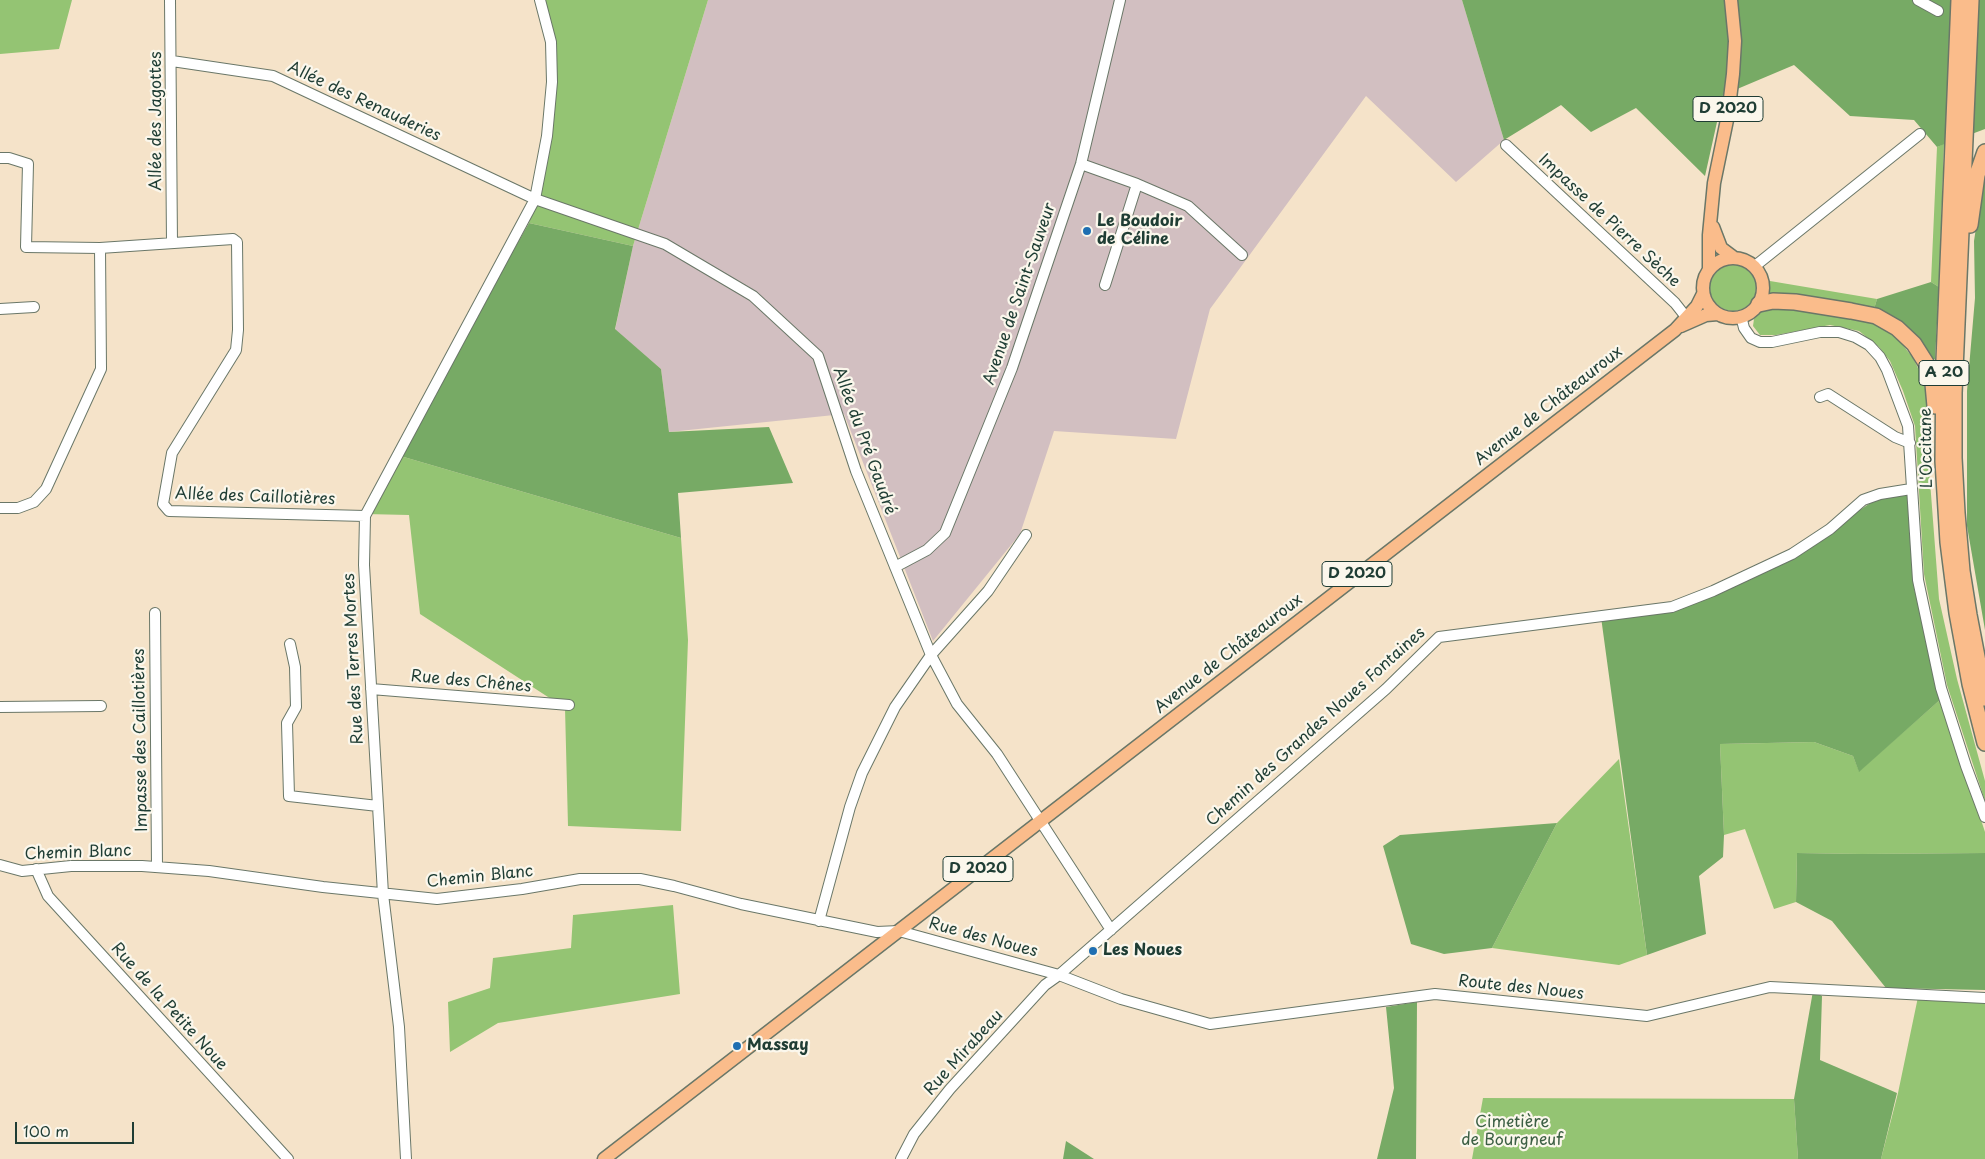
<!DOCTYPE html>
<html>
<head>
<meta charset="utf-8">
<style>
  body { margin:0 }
  #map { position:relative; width:1985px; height:1159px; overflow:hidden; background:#f5e3c9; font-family:"Playpen Sans",sans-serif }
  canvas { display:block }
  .scale { position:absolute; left:15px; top:1122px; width:119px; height:22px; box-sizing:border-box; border:2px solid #1f3d34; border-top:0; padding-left:6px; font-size:15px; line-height:18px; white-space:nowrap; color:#1f3d34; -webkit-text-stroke:4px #fbf7ec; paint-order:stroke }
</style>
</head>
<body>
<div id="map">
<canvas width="1985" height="1159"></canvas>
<div class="scale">100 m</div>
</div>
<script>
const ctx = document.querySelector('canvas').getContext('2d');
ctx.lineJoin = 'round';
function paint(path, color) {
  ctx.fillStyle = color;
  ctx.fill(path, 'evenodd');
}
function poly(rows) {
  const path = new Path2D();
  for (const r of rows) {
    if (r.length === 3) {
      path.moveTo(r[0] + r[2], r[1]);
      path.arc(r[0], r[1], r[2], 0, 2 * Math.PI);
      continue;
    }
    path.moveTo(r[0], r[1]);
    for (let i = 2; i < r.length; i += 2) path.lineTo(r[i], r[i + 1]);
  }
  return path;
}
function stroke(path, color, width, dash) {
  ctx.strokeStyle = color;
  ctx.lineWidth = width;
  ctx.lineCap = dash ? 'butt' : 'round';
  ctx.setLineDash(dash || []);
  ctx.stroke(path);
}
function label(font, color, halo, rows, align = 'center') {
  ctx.font = font + ' "Playpen Sans",sans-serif';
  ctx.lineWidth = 4.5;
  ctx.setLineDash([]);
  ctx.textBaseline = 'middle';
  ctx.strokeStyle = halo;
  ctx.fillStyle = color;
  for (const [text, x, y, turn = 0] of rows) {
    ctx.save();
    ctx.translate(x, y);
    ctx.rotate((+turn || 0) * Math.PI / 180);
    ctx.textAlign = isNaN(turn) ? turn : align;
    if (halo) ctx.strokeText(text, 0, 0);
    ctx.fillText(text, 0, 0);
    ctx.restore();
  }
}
paint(poly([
  [708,0,1462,0,1504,140,1456,182,1366,96,1210,309,1176,439,1054,431,1020,534,933,641,844,414,669,432,661,369,615,330,633,246]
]), '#d2bfc1');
paint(poly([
  [0,0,72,0,59,49,0,54],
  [539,0,708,0,633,246,529,223,544,162,550,43],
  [1944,144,1939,287,1931,282,1937,147],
  [1733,288,23],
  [1770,281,1877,299,1874,309,1767,298],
  [1772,308,1795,308,1871,321,1895,335,1913,358,1923,378,1929,410,1929,468,1939,599,1957,679,1985,781,1985,801,1947,685,1924,574,1915,426,1903,391,1890,361,1879,347,1859,331,1830,325,1776,335,1760,335,1753,326,1754,319,1760,311],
  [397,455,681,538,688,640,681,831,568,826,565,708,420,614,409,515,365,514],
  [1941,699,1985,832,1985,853,1861,854,1797,853,1796,902,1774,909,1745,829,1724,835,1720,744,1814,742,1853,756,1859,771],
  [1619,759,1647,955,1619,965,1492,948,1557,823],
  [673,905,680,994,498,1023,450,1052,448,1002,490,988,493,958,571,948,573,915],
  [1918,997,1985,1003,1985,1159,1881,1159,1898,1093],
  [1483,1098,1794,1099,1798,1159,1472,1159]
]), '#94c473');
paint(poly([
  [1462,0,1985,0,1985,129,1937,147,1914,120,1850,116,1794,65,1723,95,1705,176,1636,108,1591,132,1561,105,1504,140],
  [1985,168,1985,630,1967,526,1967,391,1975,298,1974,241],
  [529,223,633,246,615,329,661,369,669,432,769,427,793,483,678,493,681,538,397,455],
  [1931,282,1939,287,1935,359,1930,362,1874,309,1877,299],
  [1907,488,1914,588,1941,699,1859,772,1853,756,1814,742,1720,744,1724,835,1723,857,1699,876,1706,934,1647,955,1601,617,1675,601,1789,557,1875,500],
  [1557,823,1492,948,1444,954,1411,944,1383,846,1400,835],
  [1797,853,1861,854,1985,853,1985,990,1886,988,1832,921,1796,902],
  [1813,991,1822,996,1820,1060,1897,1093,1881,1159,1798,1159,1794,1099],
  [1417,1002,1416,1159,1377,1159,1394,1088,1386,1007],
  [1066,1141,1094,1159,1063,1159]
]), '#77aa65');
const minor = poly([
  [170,0,172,243],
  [1918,0,1938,11],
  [172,61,273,76,535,199,665,244,753,296,818,356,856,471,931,655,957,704,997,754,1111,930],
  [1506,145,1675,303,1690,322],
  [0,158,9,158,28,164,26,247,100,248],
  [1081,164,1137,184,1188,206,1242,255],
  [1755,266,1920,134],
  [1105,285,1137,184],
  [0,309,34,307],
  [1741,316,1744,328,1751,338,1760,342,1772,342,1820,332,1839,332,1855,337,1869,345,1880,357,1887,370,1908,426,1918,580,1941,688,1966,766,1985,817],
  [1820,397,1828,394,1895,437,1910,443],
  [0,508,18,508,34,502,46,489,101,369,100,248,233,239,237,242,238,330,236,350,172,453,163,504,169,511,365,516],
  [895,567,927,550,945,533,1012,368,1081,164,1120,0],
  [155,613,157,867],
  [290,644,295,667,296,707,287,723,289,796,378,806],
  [371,689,569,705],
  [0,707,101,706],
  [0,865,22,871,71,866,142,866,209,871,323,887,437,899,522,889,580,879,640,879,674,886,741,904,877,932,899,931,1059,975,1121,999,1210,1024,1435,994,1647,1016,1770,987,1985,998],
  [36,869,48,896,288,1159],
  [819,921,850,807,862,773,895,707,931,655,988,591,1026,535],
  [406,1159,399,1027,383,894,378,806,364,565,365,516,535,199,547,136,552,82,551,42,540,0],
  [901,1159,914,1134,950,1089,1045,985,1059,975,1386,689,1439,637,1672,607,1713,591,1792,554,1830,529,1863,500,1880,494,1911,489]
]);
const major = poly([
  [1713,227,1721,248,1733,257],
  [1733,288,30],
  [1709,268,1709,235,1714,183,1728,115,1733,74,1735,41,1731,0],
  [1681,326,1706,315,1718,314],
  [604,1159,1675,330,1697,306,1703,294]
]);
const highway = poly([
  [1959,0,1944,360,1943,461,1948,542,1957,613,1970,684,1985,743],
  [1971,0,1954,393,1954,458,1957,513,1962,571,1969,615,1985,698],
  [1970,225,1977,175,1985,152],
  [1759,304,1773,301,1795,302,1851,311,1876,316,1897,328,1914,344,1926,363,1933,384,1935,406]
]);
stroke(minor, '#6a7768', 12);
stroke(major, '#6a7768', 15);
stroke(highway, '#6a7768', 18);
stroke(minor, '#fff', 10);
stroke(major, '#fabc8b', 12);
stroke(highway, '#fabc8b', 15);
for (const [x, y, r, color] of [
  [1087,231,5,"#1f6fb2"],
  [1093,951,5,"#1f6fb2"],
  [737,1046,5,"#1f6fb2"]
]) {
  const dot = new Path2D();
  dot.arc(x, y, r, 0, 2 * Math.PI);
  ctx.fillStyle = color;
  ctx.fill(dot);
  stroke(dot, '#fbf7ec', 2);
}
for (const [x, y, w] of [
  [1728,109,70],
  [1944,373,50],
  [1357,574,70],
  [978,869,70]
]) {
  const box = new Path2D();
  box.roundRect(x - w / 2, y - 12.5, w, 25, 4);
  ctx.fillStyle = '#fbf7ec';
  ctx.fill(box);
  stroke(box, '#1f3d34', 1);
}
label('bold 15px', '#1f3d34', null, [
  ["D 2020",1728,109],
  ["A 20",1944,373],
  ["D 2020",1357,574],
  ["D 2020",978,869]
]);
label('16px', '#1f3d34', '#fbf7ec', [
  ["Allée des Renauderies",364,102,25],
  ["Allée des Jagottes",157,121,-90],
  ["Impasse de Pierre Sèche",1609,221,43],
  ["Avenue de Saint-Sauveur",1020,294,-71],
  ["Avenue de Châteauroux",1549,406,-38],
  ["Allée du Pré Gaudré",864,441,70],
  ["L'Occitane",1927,448,-91],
  ["Allée des Caillotières",255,497,2],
  ["Avenue de Châteauroux",1229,654,-38],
  ["Rue des Terres Mortes",354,659,-93],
  ["Rue des Chênes",471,682,5],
  ["Chemin des Grandes Noues Fontaines",1316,727,-42],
  ["Impasse des Caillotières",141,740,-91],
  ["Chemin Blanc",78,853,-2],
  ["Chemin Blanc",480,877,-6],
  ["Rue des Noues",983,938,15],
  ["Route des Noues",1521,988,6],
  ["Rue de la Petite Noue",169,1007,48],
  ["Rue Mirabeau",964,1053,-48]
]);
label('bold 16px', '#1f3d34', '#fbf7ec', [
  ["Le Boudoir",1097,222],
  ["de Céline",1097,240],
  ["Les Noues",1103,951],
  ["Massay",747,1046]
], 'left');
label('16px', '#3c5f44', '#fbf7ec', [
  ["Cimetière",1512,1123],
  ["de Bourgneuf",1512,1141]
]);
</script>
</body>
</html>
